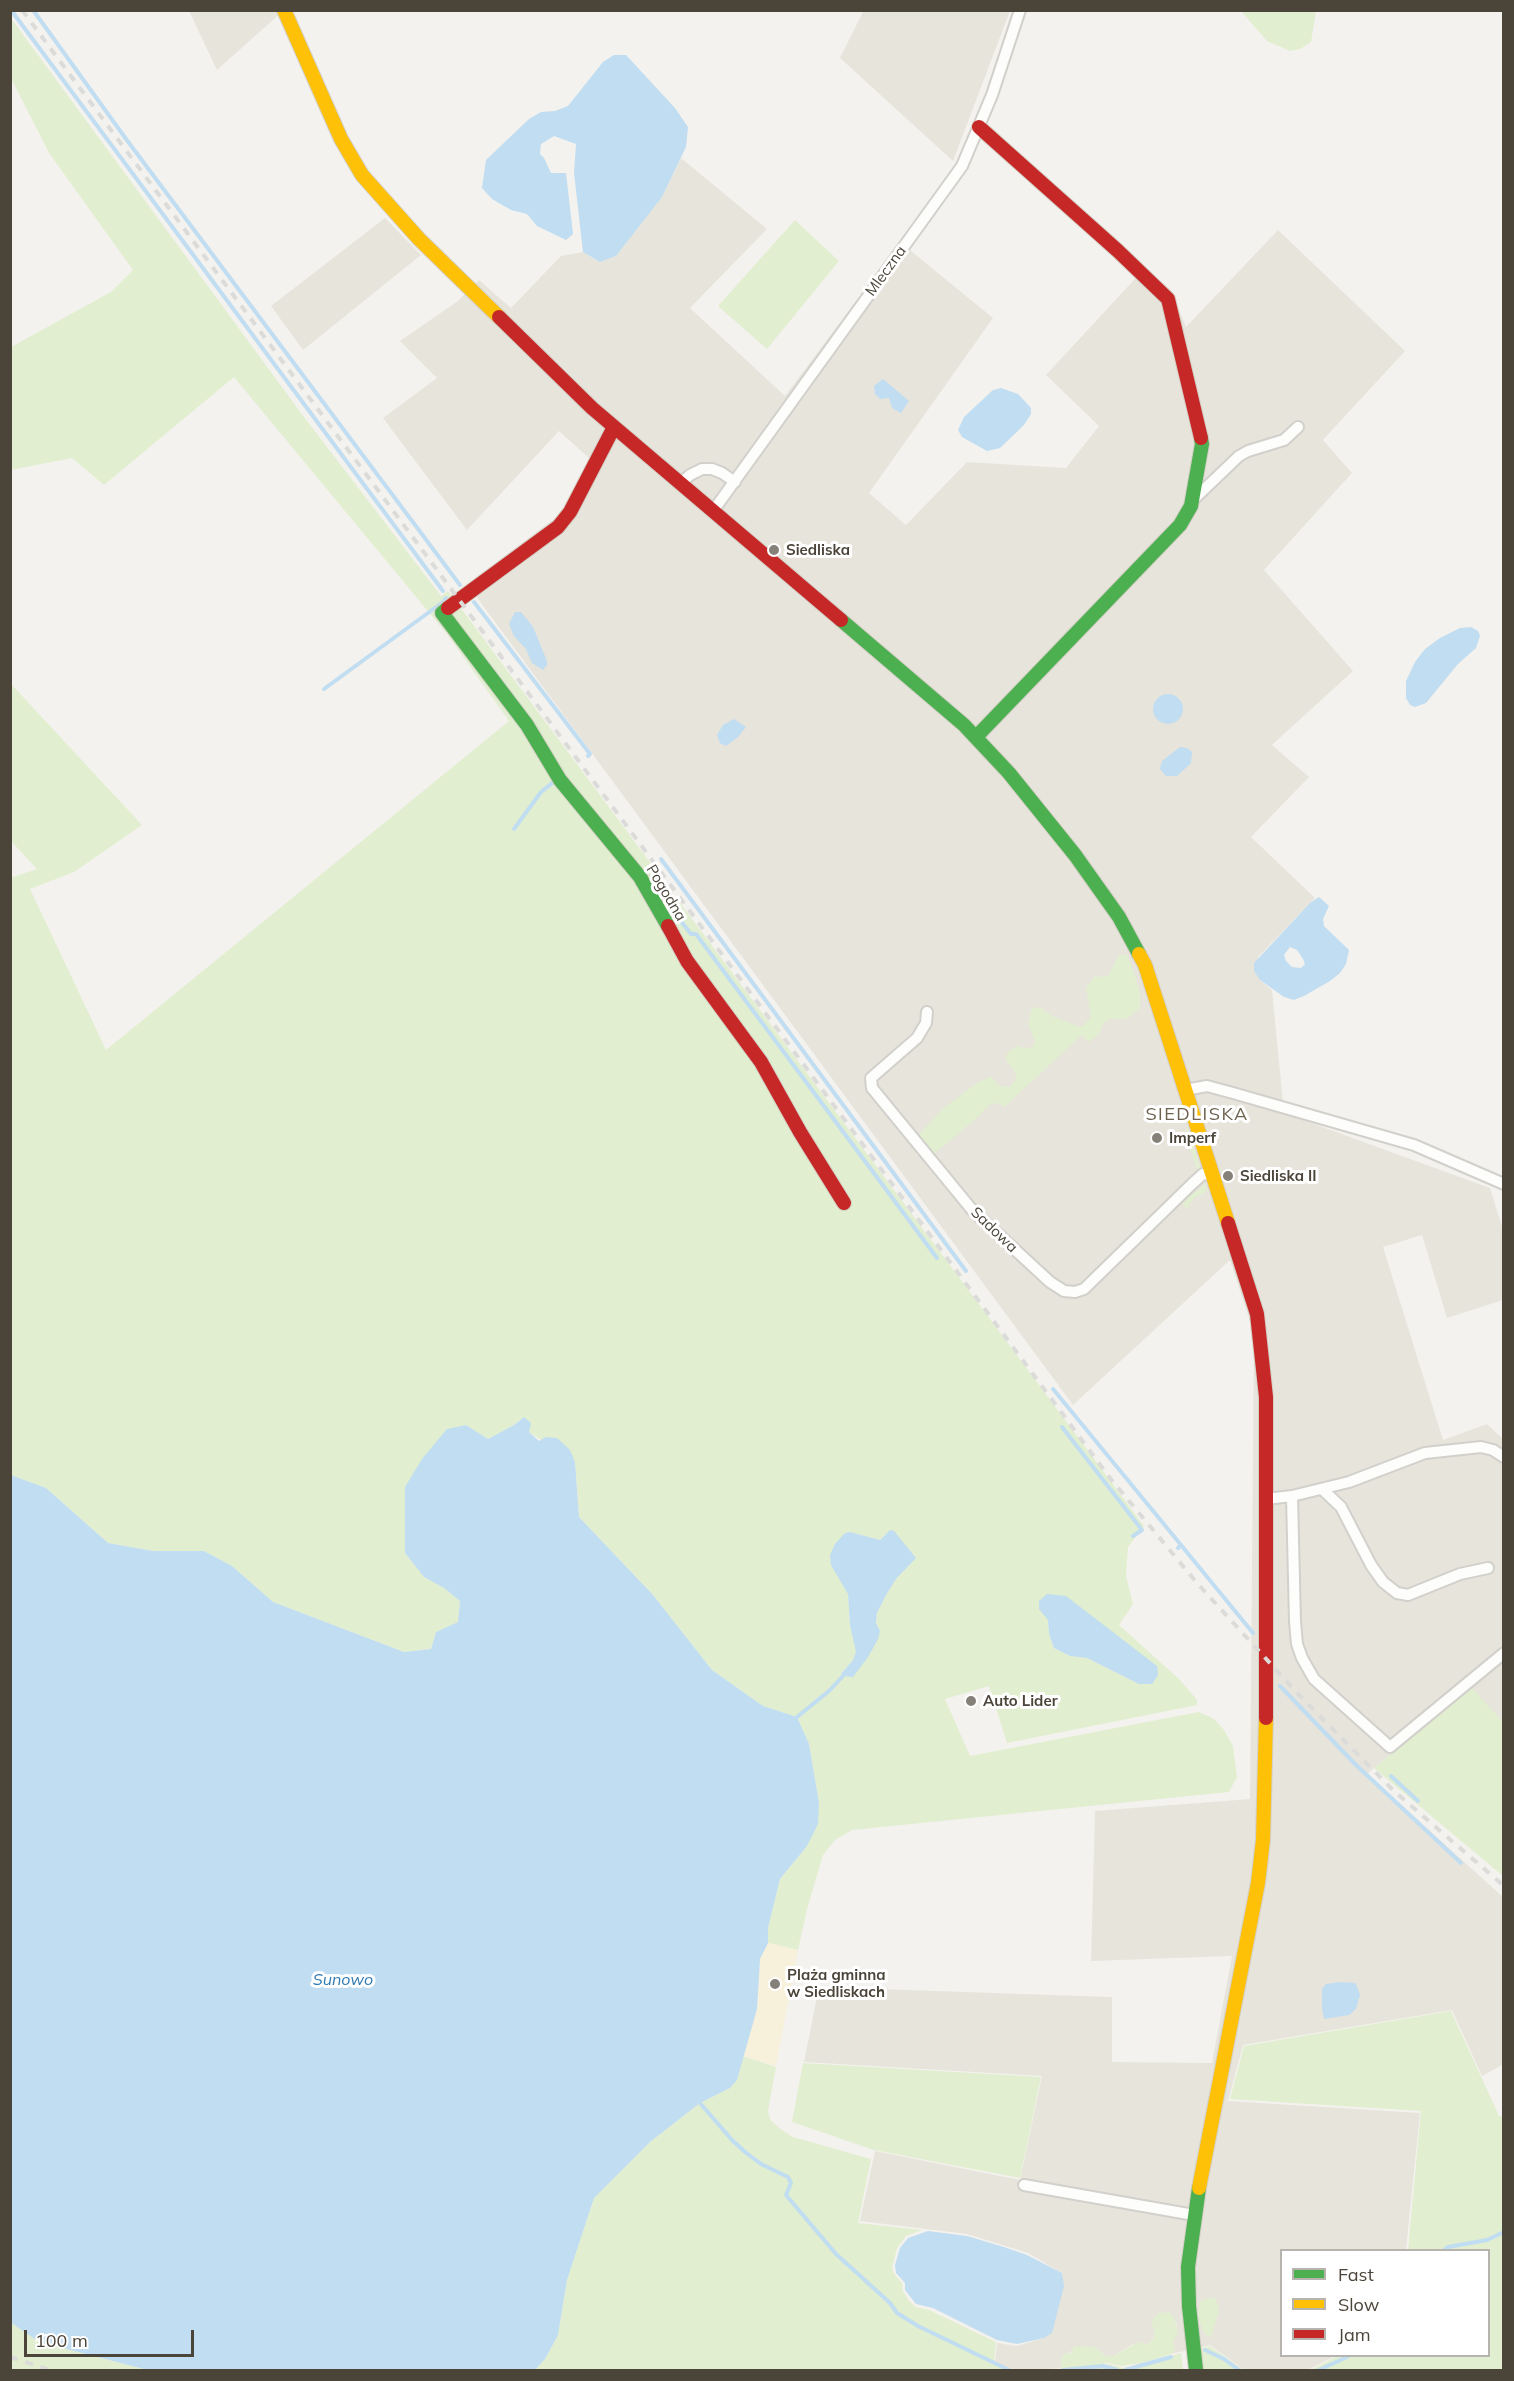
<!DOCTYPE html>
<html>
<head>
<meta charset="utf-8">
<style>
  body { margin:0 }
  #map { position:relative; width:1514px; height:2381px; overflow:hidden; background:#f4f2ee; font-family:Mulish,sans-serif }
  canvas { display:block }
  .frame { position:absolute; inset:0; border:12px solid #4b4439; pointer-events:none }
  .legend { position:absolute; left:1280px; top:2249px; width:210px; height:108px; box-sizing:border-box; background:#fff; border:2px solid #b7b4b0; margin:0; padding:8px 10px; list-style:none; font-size:18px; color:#4b4439 }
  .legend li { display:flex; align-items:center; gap:12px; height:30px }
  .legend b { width:30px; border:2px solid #b7b4b0 }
  .scale { position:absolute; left:24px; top:2330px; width:170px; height:27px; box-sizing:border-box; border:3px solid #4b4439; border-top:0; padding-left:8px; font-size:18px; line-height:21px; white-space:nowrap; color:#4b4439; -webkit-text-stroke:4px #fff; paint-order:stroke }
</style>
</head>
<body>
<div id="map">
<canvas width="1514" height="2381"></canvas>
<div class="frame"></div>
<ul class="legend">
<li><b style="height:8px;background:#4caf50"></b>Fast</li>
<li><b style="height:8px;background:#ffc107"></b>Slow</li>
<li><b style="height:8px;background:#c62828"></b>Jam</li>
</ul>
<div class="scale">100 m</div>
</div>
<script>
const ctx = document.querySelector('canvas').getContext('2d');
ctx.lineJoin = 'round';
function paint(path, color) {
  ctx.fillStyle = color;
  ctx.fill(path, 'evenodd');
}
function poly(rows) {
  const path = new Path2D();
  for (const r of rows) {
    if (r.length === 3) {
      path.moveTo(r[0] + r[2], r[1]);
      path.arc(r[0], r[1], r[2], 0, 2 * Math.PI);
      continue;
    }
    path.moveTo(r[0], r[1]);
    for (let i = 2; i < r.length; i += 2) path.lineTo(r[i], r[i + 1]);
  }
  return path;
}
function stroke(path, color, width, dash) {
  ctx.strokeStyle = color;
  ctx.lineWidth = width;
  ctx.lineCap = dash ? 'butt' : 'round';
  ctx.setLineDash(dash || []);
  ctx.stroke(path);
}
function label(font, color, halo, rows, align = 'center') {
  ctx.font = font + ' Mulish,sans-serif';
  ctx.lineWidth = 6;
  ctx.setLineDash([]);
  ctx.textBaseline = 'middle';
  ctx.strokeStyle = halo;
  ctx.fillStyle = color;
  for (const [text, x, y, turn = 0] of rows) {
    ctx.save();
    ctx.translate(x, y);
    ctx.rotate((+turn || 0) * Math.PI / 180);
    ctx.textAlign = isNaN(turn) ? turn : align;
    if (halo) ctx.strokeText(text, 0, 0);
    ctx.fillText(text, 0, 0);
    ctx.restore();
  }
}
paint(poly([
  [864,10,1010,11,953,161,840,58],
  [189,11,283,11,217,70],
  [681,158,767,229,690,308,785,396,900,242,993,318,869,493,906,525,967,462,1066,468,1099,426,1046,375,1145,268,1171,290,1186,327,1278,230,1405,351,1323,440,1352,473,1264,570,1353,671,1272,745,1309,777,1251,837,1315,898,1258,957,1260,980,1272,990,1284,1113,1490,1188,1503,1230,1503,1300,1447,1318,1422,1235,1383,1247,1443,1440,1487,1424,1503,1439,1503,1722,1471,1689,1367,1774,1503,1897,1504,2064,1482,2076,1452,2010,1243,2045,1228,2101,1420,2113,1406,2250,1282,2250,1282,2356,1335,2356,1308,2370,1244,2370,1210,2345,1171,2354,1175,2350,1172,2342,1177,2324,1170,2312,1155,2332,1153,2340,1147,2345,1142,2342,1131,2345,1114,2356,1106,2356,1094,2347,1073,2350,1061,2359,1061,2368,1041,2370,1013,2370,995,2362,997,2343,1017,2346,1044,2338,1062,2273,1028,2253,967,2234,860,2221,875,2151,1020,2180,1042,2076,804,2062,819,1987,1112,1997,1112,2062,1212,2063,1232,1956,1091,1961,1095,1811,1250,1799,1254,1333,1230,1260,1073,1405,467,584,562,513,589,458,559,431,467,530,383,418,437,378,400,341,458,301,479,280,511,308,561,256,583,252,600,262,616,256,662,197],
  [385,218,421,255,303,350,271,306]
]), '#e7e4dc');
paint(poly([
  [1241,11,1316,11,1311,42,1300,49,1290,51,1267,41],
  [10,17,301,413,441,596,448,591,1144,1526,1128,1547,1126,1576,1133,1604,1119,1625,1179,1679,1197,1700,1197,1705,1007,1743,989,1686,945,1699,970,1756,1199,1712,1214,1719,1224,1730,1233,1746,1237,1777,1229,1792,852,1830,835,1840,823,1855,807,1909,798,1950,768,1943,768,1928,780,1879,807,1846,819,1803,809,1744,797,1717,763,1706,712,1670,653,1595,579,1517,575,1462,529,1432,523,1417,514,1425,488,1439,466,1425,405,1487,405,1553,424,1577,444,1588,460,1601,458,1622,436,1632,431,1649,404,1652,273,1602,232,1566,204,1551,153,1551,108,1543,46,1488,11,1475,10,878,37,869,11,841,11,684,142,825,74,872,30,889,106,1050,509,721,446,633,234,377,104,485,72,458,11,470,11,347,111,292,133,270,49,153,11,78],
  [849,1532,880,1540,887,1533,916,1558,896,1579,886,1595,877,1613,876,1623,880,1631,852,1677,841,1674,853,1660,857,1652,850,1625,848,1594,844,1533],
  [1048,1620,1139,1684,1087,1658,1070,1656,1054,1648,1049,1634],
  [795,220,839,261,767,349,718,306],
  [1119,955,1127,955,1131,963,1140,993,1140,1008,1127,1019,1109,1019,1103,1024,1099,1034,1089,1042,1082,1035,1004,1107,998,1103,989,1105,978,1117,935,1153,921,1156,915,1150,920,1133,945,1107,977,1083,991,1076,999,1086,1010,1087,1016,1079,1015,1071,1006,1060,1007,1053,1016,1046,1024,1048,1033,1047,1035,1043,1028,1023,1032,1008,1039,1007,1052,1016,1077,1026,1083,1026,1091,1017,1086,988,1094,977,1108,976],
  [1187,1126,1202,1173,1197,1170,1186,1136],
  [1205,1184,1207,1191,1193,1199,1187,1209,1182,1203],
  [1472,1688,1503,1722,1503,1876,1374,1768],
  [1451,2011,1499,2116,1503,2117,1503,2370,1311,2370,1337,2356,1488,2356,1488,2250,1408,2250,1421,2111,1230,2099,1244,2046],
  [743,2056,776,2067,768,2111,770,2119,779,2128,793,2137,871,2159,858,2223,922,2230,906,2236,897,2248,892,2268,894,2274,902,2283,903,2291,909,2301,916,2307,929,2310,996,2342,994,2363,1011,2370,535,2370,545,2359,558,2335,567,2280,594,2198,650,2142,700,2103,730,2088,737,2079],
  [803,2063,1041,2077,1020,2178,874,2150,792,2122],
  [1210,2298,1216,2299,1219,2310,1211,2338,1203,2332,1198,2316,1200,2301],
  [1170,2312,1174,2317,1178,2332,1173,2341,1175,2350,1171,2354,1143,2363,1122,2366,1108,2363,1096,2365,1086,2370,1063,2370,1061,2368,1061,2359,1066,2353,1071,2353,1074,2346,1094,2347,1106,2356,1114,2356,1136,2343,1142,2342,1147,2345,1153,2340,1155,2332,1151,2322,1159,2313],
  [10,2322,40,2342,148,2370,11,2370],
  [1210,2346,1243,2370,1202,2370,1199,2349],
  [1181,2353,1183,2370,1089,2370,1109,2364,1123,2368,1144,2364]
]), '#e1eecf');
paint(poly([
  [768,1943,798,1950,776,2066,743,2056,757,2009,760,1959]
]), '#f7f0da');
paint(poly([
  [614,55,626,55,675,108,688,127,686,147,662,197,616,256,600,262,583,252,574,173,576,144,554,136,541,144,540,154,544,158,551,173,566,173,573,234,566,240,537,226,527,214,511,210,492,199,482,188,486,160,529,119,541,112,555,111,568,106,603,62],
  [883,379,909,401,901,413,892,408,889,398,880,399,875,394,874,386],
  [1001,388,1018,394,1031,408,1031,414,1024,425,1000,448,987,451,962,437,958,430,964,417,993,390],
  [515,612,521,612,533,627,547,661,547,665,543,670,532,663,526,649,514,636,509,624],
  [1471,627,1478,631,1480,636,1476,648,1458,664,1426,703,1415,707,1410,705,1406,698,1406,681,1415,662,1425,649,1440,638,1460,628],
  [1168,709,15],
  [734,719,746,727,737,738,726,746,720,743,717,735,723,725],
  [1180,747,1187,748,1192,752,1191,763,1177,776,1166,776,1160,769,1162,761],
  [1319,897,1329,906,1323,919,1324,926,1349,950,1346,964,1340,973,1330,981,1304,996,1294,1000,1284,997,1260,980,1254,971,1254,963,1310,903],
  [1290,947,1297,950,1303,959,1305,964,1301,968,1292,967,1286,961,1284,955],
  [524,1417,531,1423,529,1432,539,1441,546,1437,557,1438,570,1450,575,1462,579,1517,653,1595,712,1670,763,1706,797,1717,809,1744,819,1803,818,1824,807,1846,780,1879,768,1928,768,1943,760,1959,757,2009,737,2080,730,2088,700,2103,650,2142,594,2198,567,2280,558,2335,545,2359,535,2370,148,2370,39,2342,10,2322,11,1475,46,1488,108,1543,153,1551,204,1551,232,1566,273,1602,404,1652,431,1649,436,1632,458,1622,460,1601,444,1588,424,1577,405,1553,405,1487,422,1459,447,1429,466,1425,488,1439,514,1425],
  [890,1530,894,1531,916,1558,896,1579,886,1595,877,1613,876,1623,880,1631,878,1639,868,1657,853,1677,843,1676,841,1674,853,1660,856,1652,850,1625,848,1594,831,1565,830,1555,835,1544,845,1533,850,1532,880,1540],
  [1047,1594,1066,1596,1157,1666,1158,1675,1152,1684,1139,1684,1087,1658,1070,1656,1054,1648,1049,1634,1048,1620,1039,1609,1039,1601],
  [1341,1982,1355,1983,1357,1986,1360,1995,1356,2009,1349,2015,1324,2019,1322,2008,1322,1989,1326,1984],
  [928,2231,967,2236,1004,2247,1027,2255,1062,2273,1064,2286,1052,2333,1044,2338,1017,2344,997,2340,933,2308,916,2304,905,2290,905,2283,896,2273,895,2265,900,2248,908,2238]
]), '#c0ddf1');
stroke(poly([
  [11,10,443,591],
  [33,10,126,139,460,585],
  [474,602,590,754,588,756],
  [324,689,443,602,446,598],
  [514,829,541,792,556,780],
  [661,859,966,1271],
  [651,883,691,934,696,934,937,1258],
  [1053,1389,1181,1545],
  [1062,1427,1142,1530,1133,1536],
  [1178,1548,1181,1545,1253,1633],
  [1280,1686,1355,1764,1461,1863],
  [797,1717,829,1691,843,1676],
  [1391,1776,1418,1801],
  [700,2103,732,2140,745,2152,761,2164,788,2177,791,2183,786,2195,836,2254,890,2303,897,2313,918,2326,1009,2370],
  [1444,2250,1448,2247,1487,2240,1504,2232],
  [1205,2350,1224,2359,1239,2370],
  [1063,2370,1103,2366,1117,2370],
  [1125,2370,1171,2357],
  [1319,2370,1349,2356]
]), '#c0ddf1', 4);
const street = poly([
  [680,484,690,475,702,469,712,469,722,473,735,482],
  [1192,501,1239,456,1248,451,1284,440,1298,427],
  [713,511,962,166,992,95,1020,10],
  [927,1012,926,1023,917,1038,871,1078,872,1088,973,1211,1050,1282,1064,1291,1075,1292,1084,1289,1193,1183,1203,1174,1212,1175],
  [1185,1090,1207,1086,1233,1093,1414,1145,1504,1184],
  [1322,1489,1341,1507,1371,1565,1383,1582,1397,1593,1408,1595,1460,1574,1488,1568],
  [1292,1496,1349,1482,1425,1453,1481,1447,1493,1450,1504,1457],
  [1266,1499,1292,1496,1295,1622,1297,1644,1302,1658,1314,1679,1390,1747,1504,1653],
  [1024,2185,1194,2215]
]);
const fast = poly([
  [448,608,442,613,527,725,560,780,640,877,668,926],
  [841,620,964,725,1009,773,1075,855,1119,917,1139,954],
  [976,737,1180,525,1191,506,1202,444,1201,438],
  [1196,2370,1189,2306,1188,2267,1199,2188]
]);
const slow = poly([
  [284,10,341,139,362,175,419,239,499,317],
  [1139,954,1145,965,1228,1223],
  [1199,2188,1258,1883,1263,1840,1266,1718]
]);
const jam = poly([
  [979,127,1118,251,1168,299,1201,438],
  [499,317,592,408,841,620],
  [448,608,558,527,570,512,614,427],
  [668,926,687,961,761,1062,800,1132,844,1203],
  [1228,1223,1257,1314,1266,1397,1266,1718]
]);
stroke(street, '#d2d0cb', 14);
stroke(fast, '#d3cfc5', 16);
stroke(slow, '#d3cfc5', 16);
stroke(jam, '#d3cfc5', 16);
stroke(street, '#fdfdfc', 10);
stroke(fast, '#4caf50', 14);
stroke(slow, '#ffc107', 14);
stroke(jam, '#c62828', 14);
stroke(poly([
  [22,10,1110,1478,1197,1583,1299,1695,1394,1791,1504,1886],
  [10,2357,50,2370]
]), '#dbdbda', 4, [8, 8]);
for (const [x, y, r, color] of [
  [774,550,6,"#868178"],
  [1157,1138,6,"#868178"],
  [1228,1176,6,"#868178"],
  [971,1701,6,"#868178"],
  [775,1984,6,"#868178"]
]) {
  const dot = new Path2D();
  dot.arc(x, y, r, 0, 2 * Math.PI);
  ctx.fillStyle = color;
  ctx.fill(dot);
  stroke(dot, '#fff', 2);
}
label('15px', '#4b4439', '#fff', [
  ["Mleczna",886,271,-54],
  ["Pogodna",666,893,59],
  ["Sadowa",994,1230,44]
]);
label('bold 15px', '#4b4439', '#fff', [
  ["Siedliska",786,550],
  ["Imperf",1169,1138],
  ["Siedliska II",1240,1176],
  ["Auto Lider",983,1701],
  ["Plaża gminna",787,1975],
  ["w Siedliskach",787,1992]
], 'left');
label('italic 16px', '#2e7ab2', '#fff', [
  ["Sunowo",343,1980]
]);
ctx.letterSpacing = '1.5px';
label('18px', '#6e6250', '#fff', [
  ["SIEDLISKA",1197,1115]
]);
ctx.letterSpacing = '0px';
</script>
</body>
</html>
